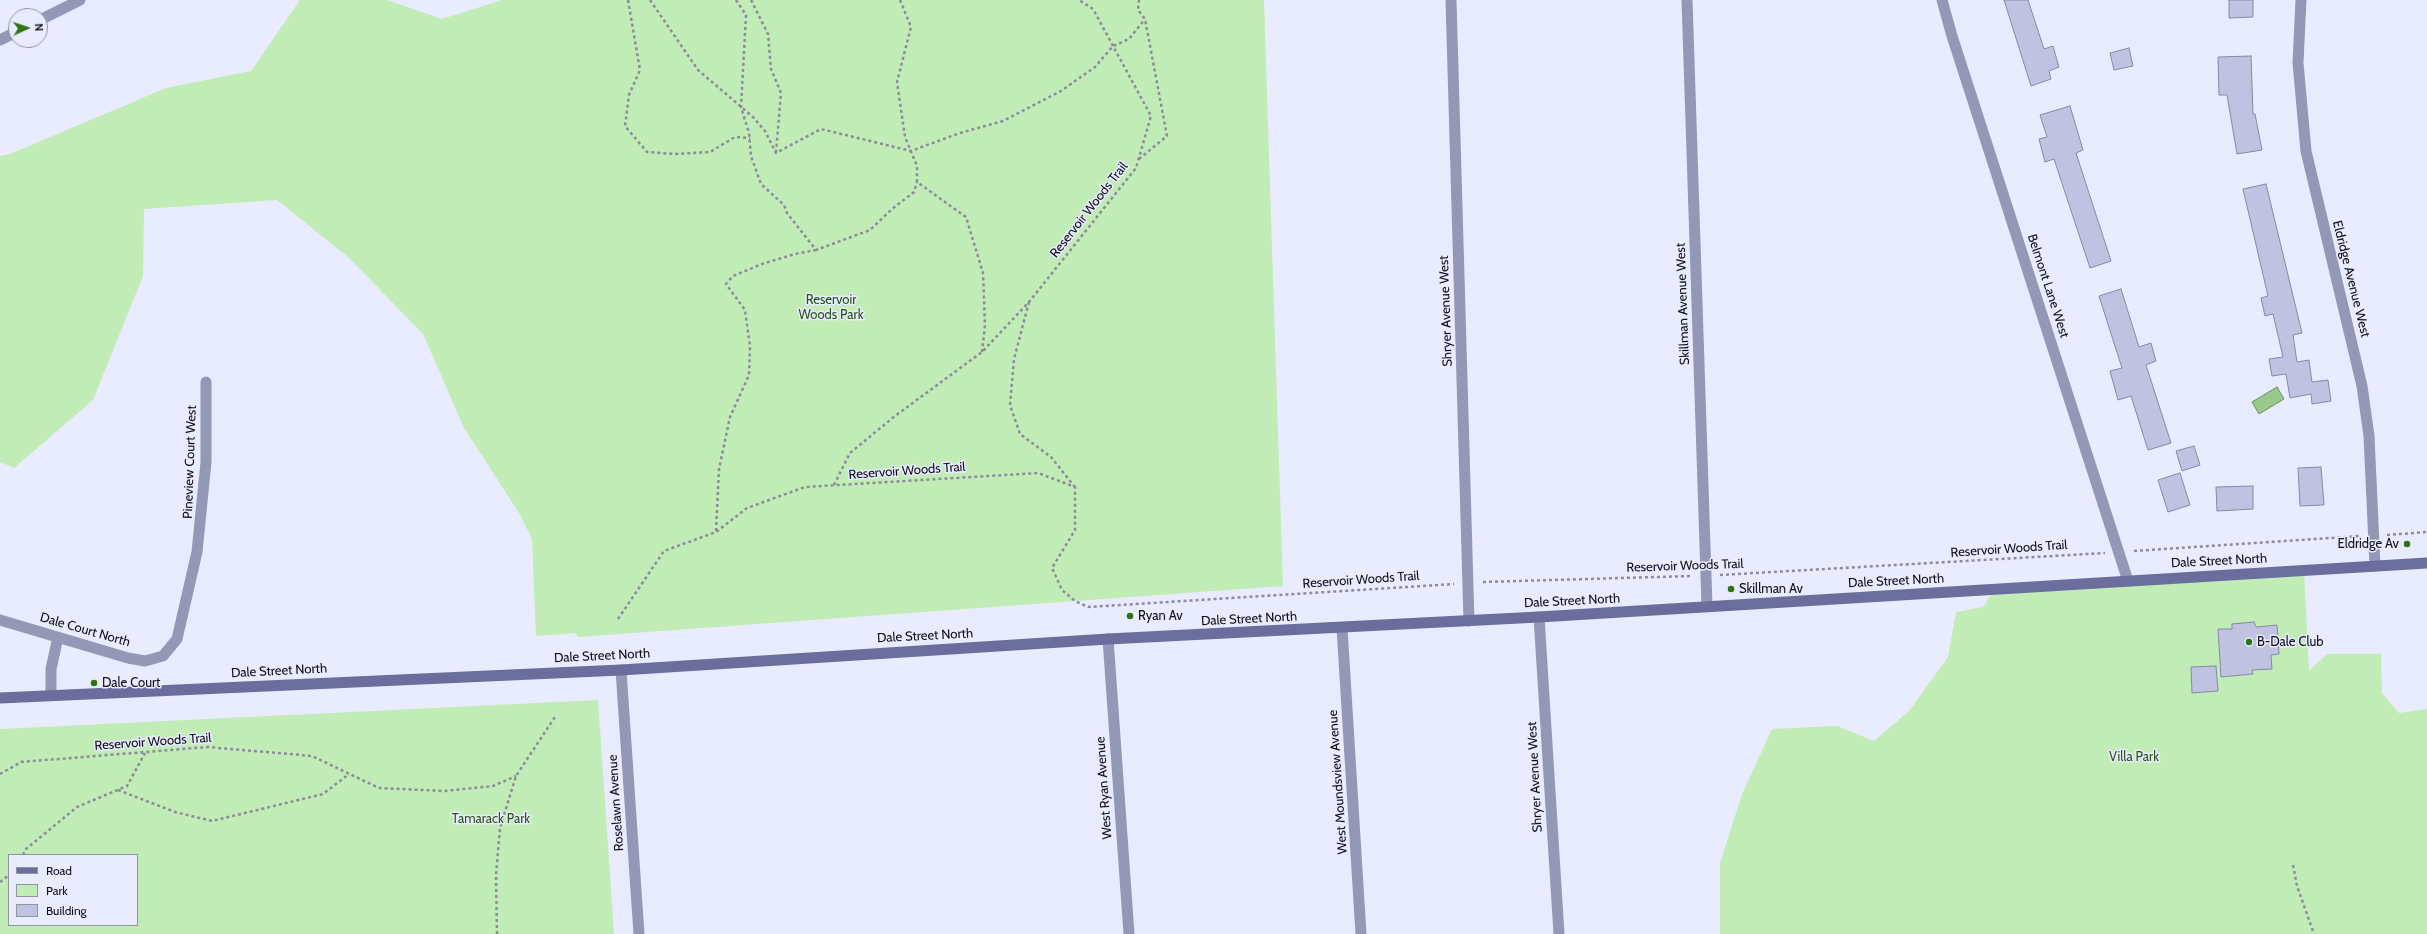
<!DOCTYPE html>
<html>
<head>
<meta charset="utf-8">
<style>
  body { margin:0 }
  #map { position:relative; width:2427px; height:934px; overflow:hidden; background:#e9ebfe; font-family:Cabin,sans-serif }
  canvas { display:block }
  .legend { position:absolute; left:8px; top:854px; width:130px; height:72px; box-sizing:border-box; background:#e9ebfe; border:1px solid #9293a3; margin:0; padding:5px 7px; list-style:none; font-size:12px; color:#0f101a }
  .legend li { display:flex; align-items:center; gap:8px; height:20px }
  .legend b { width:20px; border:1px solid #9293a3 }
  .north { position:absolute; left:8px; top:8px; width:40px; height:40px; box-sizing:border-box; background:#e9ebfe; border:1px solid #9293a3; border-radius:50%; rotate:87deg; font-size:11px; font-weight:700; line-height:16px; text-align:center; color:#0f101a }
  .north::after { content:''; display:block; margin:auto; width:14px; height:18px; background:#2f7414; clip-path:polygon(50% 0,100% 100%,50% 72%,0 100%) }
</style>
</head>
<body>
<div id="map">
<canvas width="2427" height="934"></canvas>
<ul class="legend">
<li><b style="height:5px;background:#6b6e9c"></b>Road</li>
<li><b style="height:11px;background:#c2ecb6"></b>Park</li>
<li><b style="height:11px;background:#bfc2e1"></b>Building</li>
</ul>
<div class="north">N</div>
</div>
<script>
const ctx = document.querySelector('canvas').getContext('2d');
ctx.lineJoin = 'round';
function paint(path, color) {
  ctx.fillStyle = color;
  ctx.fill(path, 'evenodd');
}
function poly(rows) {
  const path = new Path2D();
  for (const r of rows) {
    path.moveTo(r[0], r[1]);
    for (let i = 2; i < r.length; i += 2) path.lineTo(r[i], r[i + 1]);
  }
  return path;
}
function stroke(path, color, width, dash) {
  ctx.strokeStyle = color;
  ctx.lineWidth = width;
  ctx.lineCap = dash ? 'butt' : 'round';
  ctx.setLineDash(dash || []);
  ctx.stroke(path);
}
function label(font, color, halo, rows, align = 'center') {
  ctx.font = font + ' Cabin,sans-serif';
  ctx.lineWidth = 3;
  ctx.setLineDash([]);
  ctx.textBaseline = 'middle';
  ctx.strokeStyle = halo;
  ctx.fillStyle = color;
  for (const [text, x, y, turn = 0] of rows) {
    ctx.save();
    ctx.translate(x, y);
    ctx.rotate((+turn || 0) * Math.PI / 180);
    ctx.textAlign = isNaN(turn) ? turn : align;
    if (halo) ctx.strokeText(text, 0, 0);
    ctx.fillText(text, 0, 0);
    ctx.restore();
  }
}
paint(poly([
  [300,0,387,0,442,19,502,0,1264,0,1283,586,578,637,576,633,536,636,532,539,519,513,464,428,423,334,349,258,277,200,144,209,143,276,93,400,14,468,0,462,0,156,10,154,166,88,251,71],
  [2304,570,2309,671,2327,654,2381,654,2382,693,2399,713,2427,709,2427,934,1720,934,1720,863,1742,794,1772,729,1837,726,1874,741,1909,711,1948,657,1956,612,1983,607,1995,589],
  [598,700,614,934,0,934,0,729],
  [9,855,137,855,137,925,9,925]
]), '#c2ecb6');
const water = poly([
  [2277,387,2284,399,2259,414,2252,402,2277,387]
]);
paint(water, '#97c989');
stroke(water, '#6e9268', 1);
const building = poly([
  [2004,0,2028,0,2044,49,2053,46,2059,67,2049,71,2051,79,2031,86,2004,0],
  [2229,0,2253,0,2253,17,2229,18,2229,0],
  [2129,48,2133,66,2114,70,2110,53,2129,48],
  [2251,56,2253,114,2255,114,2262,150,2237,154,2227,95,2219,95,2218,57,2251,56],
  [2070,106,2083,150,2076,153,2111,261,2090,268,2054,159,2045,162,2039,139,2047,137,2040,115,2070,106],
  [2266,184,2302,333,2293,335,2297,362,2309,360,2312,382,2328,380,2331,401,2312,404,2311,394,2290,398,2286,374,2272,376,2269,359,2283,357,2273,314,2265,316,2261,298,2268,296,2243,189,2266,184],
  [2121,289,2139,347,2151,343,2156,361,2146,365,2171,443,2148,450,2131,396,2118,400,2110,371,2122,368,2099,296,2121,289],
  [2194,446,2200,465,2182,471,2176,451,2194,446],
  [2321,467,2324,505,2300,506,2298,468,2321,467],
  [2180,473,2190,505,2168,512,2158,480,2180,473],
  [2253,486,2253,509,2217,511,2216,487,2253,486],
  [2254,622,2256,627,2277,625,2279,654,2271,655,2272,669,2252,670,2253,674,2221,677,2218,629,2232,629,2232,624,2254,622],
  [2216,666,2218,691,2192,693,2191,667,2216,666]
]);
paint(building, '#bfc2e1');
stroke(building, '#8689a6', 1);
stroke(poly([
  [628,0,640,70,629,95,625,126,647,152,675,154,710,152,735,137,750,138],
  [650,0,698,70,753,117,765,131,776,153,821,129,911,151,960,133,1003,121,1061,91,1095,67,1113,46,1129,39,1145,19],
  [736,0,746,15,741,107,749,133,751,156,761,184,784,205,787,213,816,250,870,230,892,209,914,192,917,182],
  [751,0,768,34,771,69,781,93,776,152],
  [900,0,911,27,897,82,905,137,917,166,917,182,966,217,983,273,985,325,982,352],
  [1139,159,1167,136,1145,19,1138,10,1139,0],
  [1029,302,1014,359,1010,405,1020,434,1051,457,1074,486],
  [834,485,850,453,895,416,982,352,1029,302,1136,168,1151,116,1093,9,1079,0],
  [716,531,719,469,730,417,749,375,750,346,745,310,726,284,733,276,762,264,795,254,816,250],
  [2387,535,2427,532],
  [2134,551,2360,536],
  [1720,575,2105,553],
  [1483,582,1691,576],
  [618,619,664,551,716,532,747,508,805,487,1038,473,1075,487,1075,530,1052,568,1062,590,1075,601,1088,607,1454,584],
  [0,774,21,762,208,747,312,756,379,788,444,791,493,786,516,776],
  [118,790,175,812,212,821,323,794,349,774],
  [23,855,26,849,77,807,127,786,145,753],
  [2293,865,2297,886,2314,934],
  [0,882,9,875],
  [497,934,496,875,500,828,516,776,555,717]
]), '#8a8c9b', 2.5, [3, 3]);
stroke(poly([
  [1451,0,1469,621],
  [1687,0,1707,606],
  [1942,0,1952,36,2128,581],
  [2301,0,2298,63,2306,151,2362,386,2369,436,2375,566],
  [40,20,80,0],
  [0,40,16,32],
  [1539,617,1559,934],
  [0,620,128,658,145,661,163,656,177,639,197,552,206,462,206,382],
  [1342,628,1361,934],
  [1108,639,1129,934],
  [51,695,51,669,58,637]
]), '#9498b7', 11);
stroke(poly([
  [621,670,639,934]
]), '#9498b7', 11);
stroke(poly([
  [0,698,621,670,1108,639,1539,617,2427,563]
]), '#6b6e9c', 11);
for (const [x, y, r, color] of [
  [2407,544,4,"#2f7414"],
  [1731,589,4,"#2f7414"],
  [1130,616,4,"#2f7414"],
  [2249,642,4,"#2f7414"],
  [94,683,4,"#2f7414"]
]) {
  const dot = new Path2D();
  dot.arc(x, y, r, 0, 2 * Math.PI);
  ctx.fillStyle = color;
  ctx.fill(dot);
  stroke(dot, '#e9ebfe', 1.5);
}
label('13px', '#0f101a', '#e9ebfe', [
  ["Reservoir Woods Trail",1089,210,-52],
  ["Eldridge Avenue West",2351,279,76],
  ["Belmont Lane West",2048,286,72],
  ["Skillman Avenue West",1683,304,-92],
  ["Shryer Avenue West",1446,311,-92],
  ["Pineview Court West",190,462,-88],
  ["Reservoir Woods Trail",907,471,-4],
  ["Reservoir Woods Trail",2009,549,-4],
  ["Dale Street North",2219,561,-3],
  ["Reservoir Woods Trail",1685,566,-2],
  ["Reservoir Woods Trail",1361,580,-4],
  ["Dale Street North",1896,581,-3],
  ["Dale Street North",1572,601,-3],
  ["Dale Street North",1249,619,-3],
  ["Dale Court North",85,630,16],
  ["Dale Street North",925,636,-3],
  ["Dale Street North",602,656,-3],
  ["Dale Street North",279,671,-3],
  ["Reservoir Woods Trail",153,742,-4],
  ["Shryer Avenue West",1535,777,-93],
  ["West Moundsview Avenue",1338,782,-94],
  ["West Ryan Avenue",1104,788,-94],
  ["Roselawn Avenue",616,803,-94]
]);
label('13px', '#265516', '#e9ebfe', [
  ["Reservoir",831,300],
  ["Woods Park",831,315],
  ["Villa Park",2134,757],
  ["Tamarack Park",491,819]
]);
label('13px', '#0f101a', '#e9ebfe', [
  ["Eldridge Av",2399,544,"right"],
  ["Skillman Av",1739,589],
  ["Ryan Av",1138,616],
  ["B-Dale Club",2257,642],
  ["Dale Court",102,683]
], 'left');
</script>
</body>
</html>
